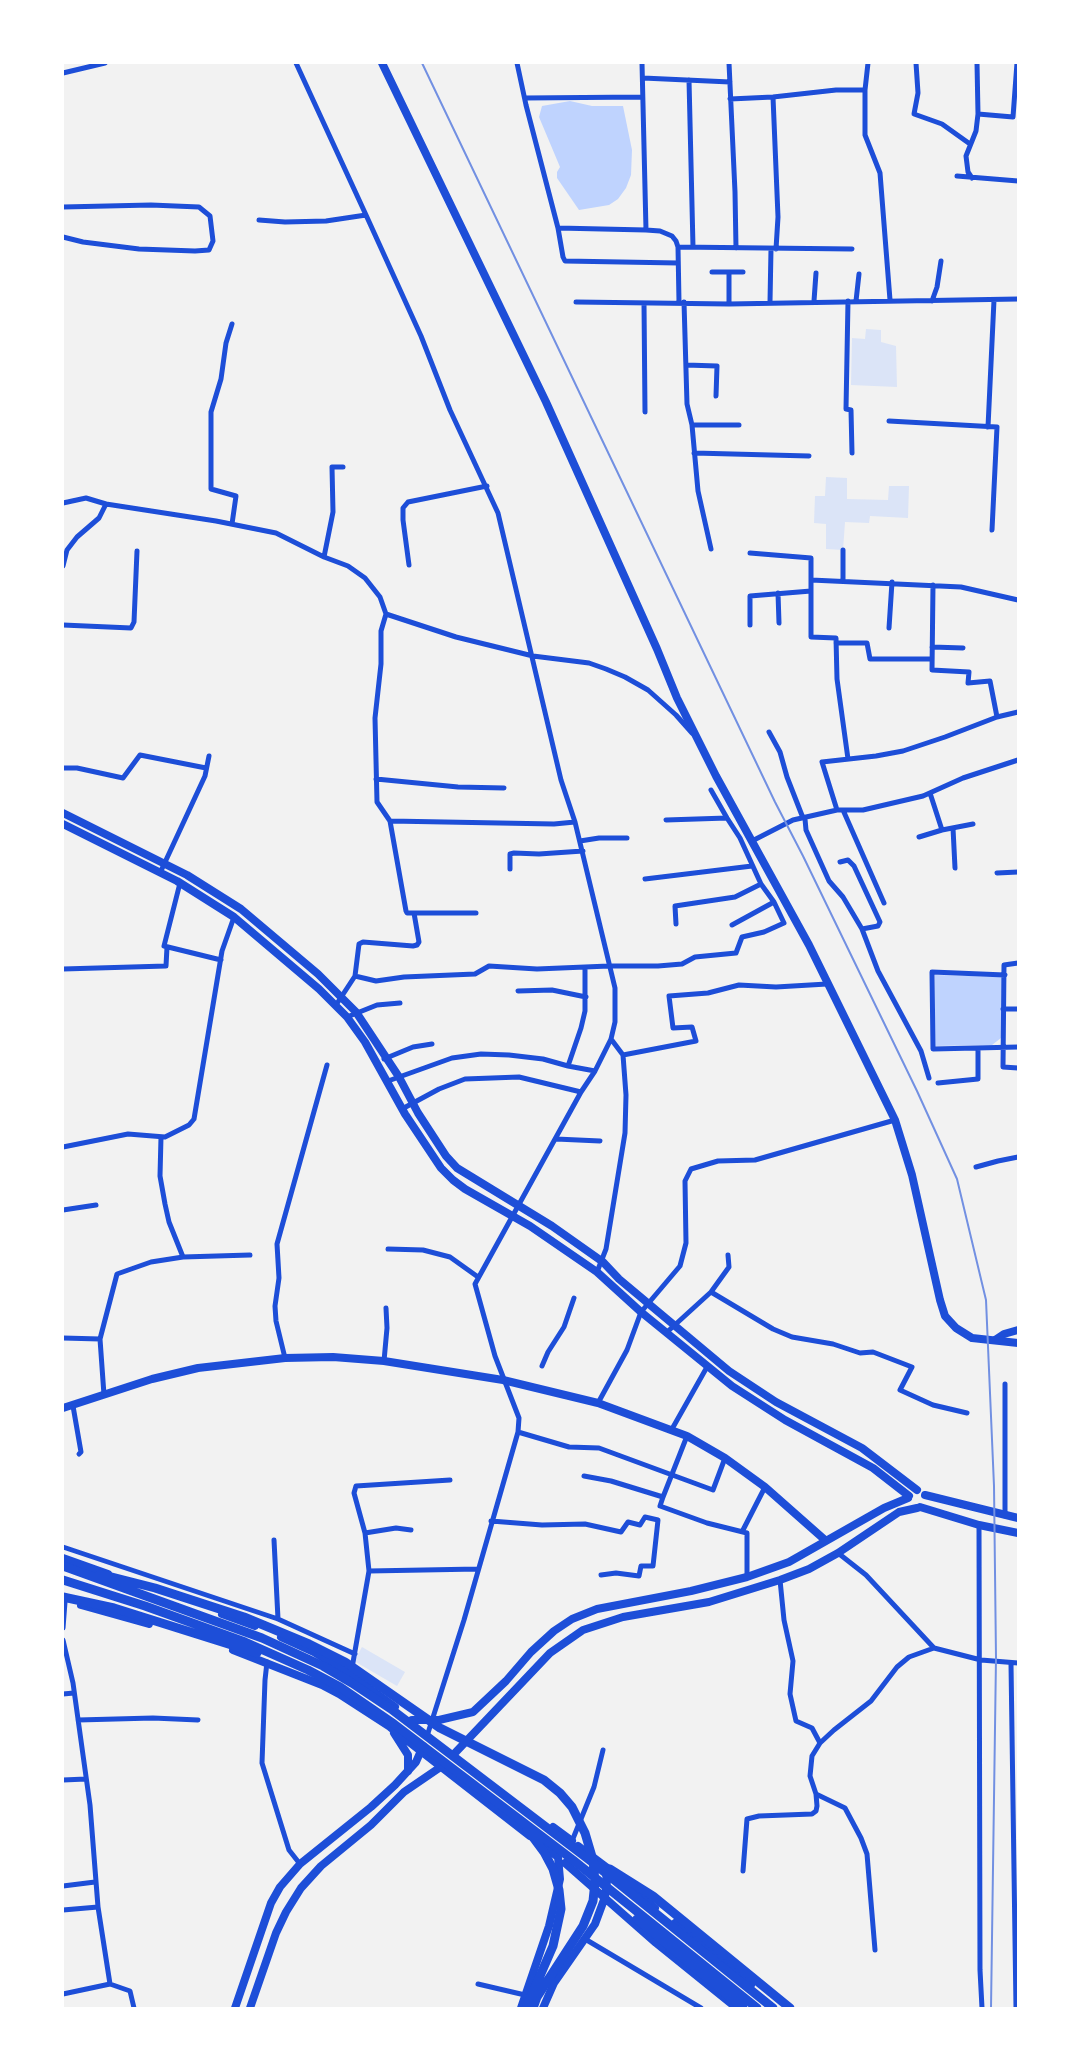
<!DOCTYPE html>
<html>
<head>
<meta charset="utf-8">
<style>
  body { margin:0 }
  #map { position:relative; width:1081px; height:2071px; overflow:hidden; background:#f2f2f2; font-family:"Roboto Condensed",sans-serif }
  canvas { display:block }
  .frame { position:absolute; inset:0; border:64px solid #fff; pointer-events:none }
</style>
</head>
<body>
<div id="map">
<canvas width="1081" height="2071"></canvas>
<div class="frame"></div>
</div>
<script>
const ctx = document.querySelector('canvas').getContext('2d');
ctx.lineJoin = 'round';
function paint(path, color) {
  ctx.fillStyle = color;
  ctx.fill(path, 'evenodd');
}
function poly(rows) {
  const path = new Path2D();
  for (const r of rows) {
    path.moveTo(r[0], r[1]);
    for (let i = 2; i < r.length; i += 2) path.lineTo(r[i], r[i + 1]);
  }
  return path;
}
function stroke(path, color, width, dash) {
  ctx.strokeStyle = color;
  ctx.lineWidth = width;
  ctx.lineCap = dash ? 'butt' : 'round';
  ctx.setLineDash(dash || []);
  ctx.stroke(path);
}
paint(poly([
  [866,329,881,330,881,342,896,346,897,387,851,385,852,338,865,339],
  [826,477,847,478,847,499,888,500,889,486,909,486,908,518,870,516,869,523,845,522,843,550,826,549,826,524,814,523,815,496,825,496],
  [362,1647,405,1672,397,1686,354,1661]
]), '#dbe4f7');
paint(poly([
  [570,101,592,106,623,106,632,150,631,175,626,188,618,199,609,205,579,210,557,178,557,172,560,167,539,117,542,106],
  [935,975,1002,977,1001,1038,992,1045,935,1046]
]), '#bfd3fe');
stroke(poly([
  [296,63,366,215,421,336,450,410,498,513,561,780,575,822,615,988,615,1022,611,1039,595,1071,581,1092,475,1284,495,1356,519,1418,518,1432,464,1620,428,1733],
  [517,63,526,105,558,228,563,257,565,261,678,263],
  [642,63,646,230,660,231,672,236,676,241,678,247,679,302],
  [729,63,735,192,736,248],
  [868,63,865,90,865,135,880,173,890,300],
  [916,63,918,93,914,114,942,124,970,144],
  [63,73,105,63],
  [643,78,730,82],
  [689,80,693,247],
  [773,97,778,217,776,249],
  [525,98,642,97],
  [730,99,773,97,836,90,865,90],
  [978,114,1013,117,1017,63],
  [957,176,1018,181],
  [972,178,968,172,966,156,976,131,978,114,977,63],
  [63,207,151,205,199,207,210,216,213,241,209,250,195,251,139,249,83,242,63,237],
  [259,220,285,222,326,221,366,215],
  [558,228,646,230],
  [678,247,852,249],
  [712,272,729,272],
  [814,301,816,273],
  [848,301,846,409,851,410,852,453],
  [856,301,859,274],
  [932,301,937,287,941,261],
  [576,302,729,304,1018,299],
  [684,302,687,404,692,425,698,491,711,549],
  [770,302,771,249],
  [644,303,645,412],
  [729,304,729,272,743,272],
  [232,324,226,343,221,379,211,412,211,489,236,496,232,524],
  [686,365,717,366,716,396],
  [889,421,997,427,992,530],
  [692,425,739,425],
  [988,427,994,300],
  [694,453,809,456],
  [63,503,86,498,106,504],
  [750,553,811,558,811,637,836,638,837,679,848,759],
  [324,557,333,512,332,467,343,467],
  [409,565,403,520,403,508,408,502,487,486],
  [63,566,67,550,77,537,99,518,106,504,216,521,276,533,324,557,348,566,365,578,380,597,386,614,456,637,533,656,589,663,606,669,625,677,648,690,676,715,692,733],
  [811,580,961,587,1018,600],
  [843,581,843,550],
  [933,585,932,670,969,672,968,683,990,681,997,717],
  [778,593,779,623],
  [63,625,131,628,134,622,137,551],
  [750,625,750,596,811,591],
  [889,628,892,582],
  [836,643,867,643,870,659,932,659],
  [932,647,963,648],
  [769,732,780,752,787,777,803,818],
  [63,768,77,768,123,778,140,755,206,768],
  [376,779,458,787,504,788],
  [930,793,942,830,973,824],
  [837,810,863,810,923,796,963,778,1018,760],
  [843,810,884,903],
  [805,819,806,830,829,881,843,897,862,929,878,971,921,1051,929,1078],
  [666,820,727,818],
  [390,821,554,824,575,822],
  [953,828,955,868],
  [919,837,942,830],
  [580,841,599,838,627,838],
  [752,841,793,820,837,810,822,762,876,756,903,751,945,737,997,717,1018,712],
  [840,862,848,860,854,866,880,922,878,926,862,929],
  [510,869,510,854,514,853,539,854,583,851],
  [160,873,205,776,209,756],
  [997,873,1018,872],
  [645,879,752,866],
  [180,883,164,946,221,960],
  [414,913,476,913],
  [676,924,675,906,735,897,761,884],
  [732,925,774,902],
  [1018,963,1004,965,1003,1067,1018,1068],
  [63,969,166,966,167,947],
  [1005,975,932,972,933,1049,1018,1047],
  [355,976,376,981,404,977,475,974,489,966,537,969,609,966,658,966,682,964,695,957,736,953,742,937,764,932,784,923,774,902,761,884,740,838,727,818,711,790],
  [518,991,552,990,586,997],
  [336,1005,355,976,359,944,363,942,413,946,417,945,419,942,414,913,407,913,406,911,390,821,377,802,375,718,381,664,381,631,386,614],
  [1003,1009,1018,1009],
  [347,1017,377,1005,400,1003],
  [623,1055,696,1041,692,1027,673,1028,669,996,708,993,739,985,776,987,827,984],
  [384,1059,413,1047,432,1044],
  [568,1066,581,1028,585,1011,585,968],
  [388,1081,452,1058,481,1054,509,1055,543,1059,568,1066,595,1071],
  [938,1083,978,1079,978,1048],
  [402,1109,439,1089,465,1079,519,1077,581,1092],
  [161,1137,160,1176,165,1204,169,1222,183,1257],
  [556,1139,600,1141],
  [63,1147,128,1134,165,1137,189,1125,194,1119,222,951,234,917],
  [976,1167,998,1161,1018,1157],
  [63,1210,96,1205],
  [388,1249,423,1250,450,1257,478,1277],
  [597,1272,606,1249,625,1133,626,1095,623,1055,611,1039],
  [711,1292,773,1329,792,1337,833,1344,860,1353,873,1352,912,1367,900,1390,933,1405,967,1413],
  [666,1333,711,1292,729,1267,728,1255],
  [63,1338,100,1339],
  [285,1358,276,1321,275,1306,279,1278,277,1244,327,1065],
  [384,1361,387,1328,386,1308],
  [542,1366,548,1352,564,1327,574,1298],
  [1005,1384,1005,1516],
  [104,1395,100,1339,117,1274,151,1262,183,1257,250,1255],
  [598,1403,627,1350,641,1312,680,1266,686,1243,685,1181,691,1169,718,1161,755,1160,895,1120],
  [73,1406,81,1452,79,1454],
  [672,1429,707,1367],
  [518,1432,569,1447,599,1448,713,1490,725,1458],
  [584,1476,611,1481,663,1497,660,1506,707,1523,747,1533,747,1577],
  [663,1497,687,1436],
  [491,1521,542,1525,585,1524,621,1532,628,1522,640,1525,645,1517,658,1520,653,1566,641,1566,639,1576,616,1573,601,1575],
  [979,1525,980,1970,982,2008],
  [743,1530,765,1487],
  [365,1533,396,1528,411,1530],
  [274,1540,278,1619],
  [63,1547,278,1619,355,1654],
  [838,1553,866,1575,934,1648,981,1660,1018,1663],
  [369,1571,478,1569],
  [780,1580,784,1620,793,1661,790,1694,796,1721,812,1728,820,1743],
  [63,1628,65,1602],
  [63,1640,73,1683,83,1755,90,1805,98,1907,110,1984],
  [267,1662,265,1680,262,1763,289,1850,300,1864],
  [1011,1664,1016,2008],
  [352,1668,369,1571,365,1533,354,1493,356,1486,450,1480],
  [63,1694,74,1693],
  [78,1720,153,1718,198,1720],
  [63,1780,86,1779],
  [572,1841,594,1787,603,1750],
  [743,1871,747,1819,759,1816,812,1814,816,1811,817,1806,816,1794],
  [63,1886,95,1882],
  [63,1910,98,1907],
  [585,1939,701,2008],
  [875,1950,867,1854,861,1838,845,1808,816,1794,810,1776,812,1756,820,1743,834,1730,871,1701,897,1667,909,1657,934,1648],
  [478,1984,525,1995],
  [63,1994,110,1984,130,1991,134,2008]
]), '#1d4ed8', 5);
stroke(poly([
  [63,1408,152,1379,198,1368,285,1358,333,1357,384,1361,503,1380,598,1403,687,1436,725,1458,765,1487,825,1540],
  [235,2008,271,1903,280,1887,300,1864,371,1807,395,1785,416,1762,423,1746],
  [250,2008,276,1933,286,1912,301,1888,321,1866,371,1825,404,1792,445,1764]
]), '#1d4ed8', 8);
stroke(poly([
  [382,63,546,402,657,649,677,698,716,776,809,945,895,1120,912,1175,940,1300,945,1316,956,1328,972,1338,1018,1343],
  [63,813,187,875,241,909,318,974,356,1012,399,1077,418,1113,446,1156,457,1168,552,1226,603,1262,619,1279,729,1371,776,1402,862,1448,917,1490],
  [63,824,177,881,234,917,319,989,347,1017,365,1042,405,1114,441,1168,453,1180,465,1189,530,1226,597,1272,641,1312,732,1386,785,1420,873,1468,909,1496],
  [995,1340,1004,1334,1018,1330],
  [925,1495,1018,1518],
  [920,1507,979,1525,1018,1533],
  [63,1558,108,1574],
  [81,1605,149,1624],
  [222,1614,255,1626],
  [281,1637,314,1652,351,1675,395,1707],
  [233,1650,322,1685,339,1694,390,1727,530,1836],
  [412,1720,439,1720,473,1712,506,1681,531,1652,554,1631,572,1619,597,1609,691,1591,747,1577,789,1562,884,1508,908,1498],
  [394,1733,408,1755,408,1771],
  [454,1754,550,1653,583,1630,623,1617,709,1602,780,1580,809,1569,838,1553,899,1512,917,1508],
  [553,1827,572,1841],
  [578,1846,614,1873],
  [565,1863,656,1943,734,2006],
  [626,1883,655,1908],
  [675,1923,751,1985],
  [521,2008,549,1926,560,1879,558,1857,540,1844],
  [543,2008,554,1983,595,1924,605,1897,607,1881,605,1868]
]), '#1d4ed8', 8);
stroke(poly([
  [63,1566,262,1638,323,1666,352,1683,391,1709,592,1862,773,2008],
  [100,1574,155,1588,244,1617,309,1644,345,1662,440,1728,544,1780,560,1793,572,1807,585,1833,593,1860,595,1882,593,1901,583,1926,537,1997,533,2008],
  [63,1580,145,1606,245,1642,308,1670,340,1687,394,1724,573,1860,757,2008],
  [63,1597,114,1608,257,1653],
  [610,1869,653,1896,790,2008],
  [637,1919,743,2008],
  [526,2008,553,1946,561,1909,559,1890,553,1869,544,1852,527,1829]
]), '#1d4ed8', 9);
stroke(poly([
  [422,63,775,802,803,856,917,1091,957,1179,986,1300,994,1486,996,1658,991,2008]
]), '#7290e2', 2);
</script>
</body>
</html>
